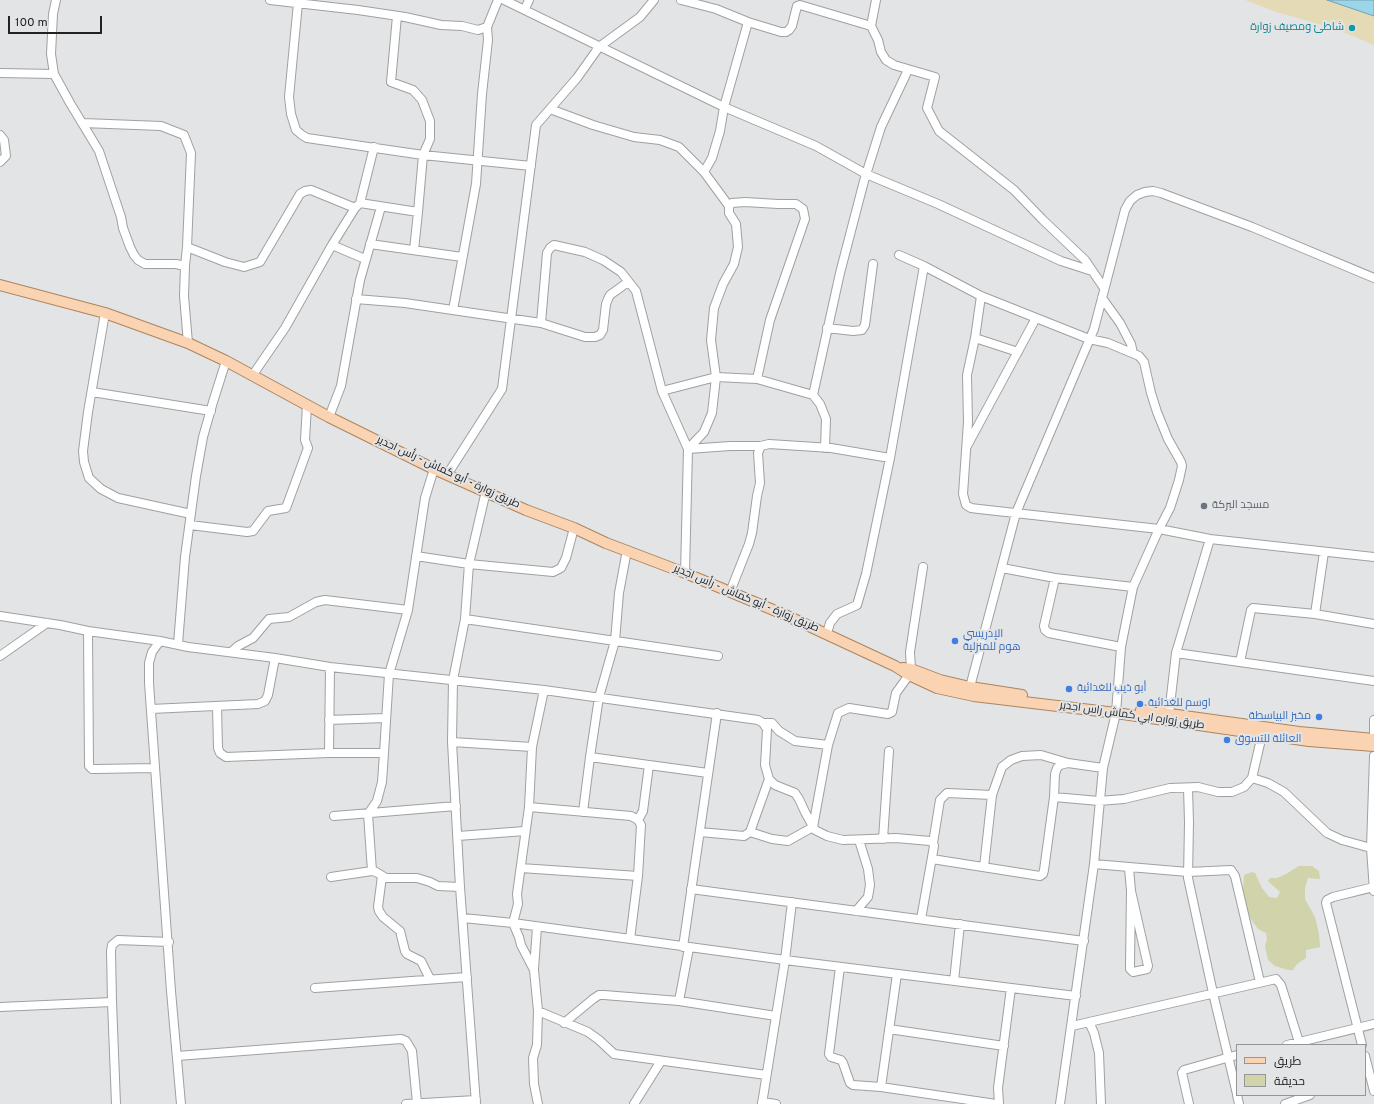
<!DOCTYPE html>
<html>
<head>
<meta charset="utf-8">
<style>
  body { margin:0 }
  #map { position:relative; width:1374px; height:1104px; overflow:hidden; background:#e3e4e6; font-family:Overpass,Cairo,sans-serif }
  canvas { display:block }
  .legend { position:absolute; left:1236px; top:1044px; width:130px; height:52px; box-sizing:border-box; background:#e3e4e6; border:1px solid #969698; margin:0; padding:5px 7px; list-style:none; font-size:12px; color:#222223 }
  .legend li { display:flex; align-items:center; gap:8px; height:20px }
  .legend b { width:20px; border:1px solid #969698 }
  .scale { position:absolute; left:8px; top:16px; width:94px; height:18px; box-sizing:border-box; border:2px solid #222223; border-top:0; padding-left:5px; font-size:12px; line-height:14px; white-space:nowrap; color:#222223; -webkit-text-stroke:3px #e3e4e6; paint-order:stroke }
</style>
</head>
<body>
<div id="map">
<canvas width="1374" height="1104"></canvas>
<ul class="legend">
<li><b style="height:5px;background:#fad4b2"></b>طريق</li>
<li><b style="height:11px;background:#d1d3aa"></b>حديقة</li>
</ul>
<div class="scale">100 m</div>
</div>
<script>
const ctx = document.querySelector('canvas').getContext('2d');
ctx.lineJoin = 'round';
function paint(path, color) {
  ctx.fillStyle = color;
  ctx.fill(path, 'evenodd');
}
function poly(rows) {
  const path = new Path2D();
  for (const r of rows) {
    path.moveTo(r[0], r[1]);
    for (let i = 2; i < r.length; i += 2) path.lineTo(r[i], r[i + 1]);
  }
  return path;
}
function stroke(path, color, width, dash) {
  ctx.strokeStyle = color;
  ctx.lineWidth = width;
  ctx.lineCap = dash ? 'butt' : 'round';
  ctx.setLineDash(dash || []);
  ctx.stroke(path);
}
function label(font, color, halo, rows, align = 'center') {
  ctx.font = font + ' Overpass,Cairo,sans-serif';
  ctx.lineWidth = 4;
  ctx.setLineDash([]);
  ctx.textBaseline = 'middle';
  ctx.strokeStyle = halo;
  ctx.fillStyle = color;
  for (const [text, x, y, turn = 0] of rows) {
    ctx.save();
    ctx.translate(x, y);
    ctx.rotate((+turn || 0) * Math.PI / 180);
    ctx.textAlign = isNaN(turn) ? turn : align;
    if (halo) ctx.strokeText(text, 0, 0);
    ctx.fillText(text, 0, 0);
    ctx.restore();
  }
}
paint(poly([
  [1299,866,1312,866,1319,871,1320,879,1308,878,1305,888,1305,899,1315,917,1319,934,1320,947,1306,950,1306,958,1297,964,1293,970,1288,970,1275,966,1268,960,1265,946,1267,939,1266,933,1258,929,1248,915,1243,890,1244,875,1252,872,1255,873,1262,888,1269,897,1277,898,1280,892,1268,881,1270,878,1277,878,1286,874]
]), '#d1d3aa');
paint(poly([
  [1245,0,1328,0,1374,16,1374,45,1348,34,1312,22,1276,12]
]), '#e4dbb6');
const water = poly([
  [1327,0,1374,0,1374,16,1327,0]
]);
paint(water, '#9bd5e9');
stroke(water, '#779fae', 1);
const minor = poly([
  [56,0,53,14,51,54,54,74,70,103,99,151,121,217,123,228,130,247,134,255,138,260,145,264,176,264,185,266,184,296,188,343],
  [270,0,358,10,405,17,441,25,462,26,478,30,487,27,498,0],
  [504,0,724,107,816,146,866,174,938,204,1061,261,1092,271],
  [681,0,716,9,748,22,781,32,786,32,789,30,792,26,797,6,800,5,871,26],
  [876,0,871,26,878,40,881,52,886,60,894,65,935,77,927,108,939,131,1014,190,1043,220,1085,260,1104,288],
  [298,3,289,97,291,114,296,130,302,135,307,138,423,155,531,166],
  [525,9,529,0],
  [0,73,54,74],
  [550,109,593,125,634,137,660,140,679,147,704,172,729,206,729,213,736,224,738,247,734,264,723,284,714,308,711,340,716,377,712,413,704,432,688,449,730,446,761,446,769,444,831,448,890,458],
  [83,123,161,126,184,135,191,153,187,247,185,266],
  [0,135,4,140,6,156,0,162],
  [704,172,712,158,720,131,724,107,748,22],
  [360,203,418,212,423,155,430,139,430,121,422,100,413,90,391,82,397,16],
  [729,206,732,203,745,202,778,204,796,204,803,209,805,219,770,320,757,379],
  [370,244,462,257],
  [332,245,365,259],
  [187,247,225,262,244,267,260,262,300,194,305,191,311,190,355,208],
  [414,250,418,212],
  [899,255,924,266,981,296,1089,339,1108,343,1139,356,1144,362,1151,393,1157,412,1168,439,1181,462,1182,466,1179,480,1170,508,1159,529,1133,587,1121,647,1116,713,1103,768,1094,864,1060,1104],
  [981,296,975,338,967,375,968,422,963,494,966,505,971,508,979,509,1159,529,1210,539,1374,557],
  [1102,298,1120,323,1131,344,1133,353],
  [356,299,405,303,541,323,585,337,595,337,600,335,603,330,606,304,608,299,610,295,628,282],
  [453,310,476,184,482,94,488,40,487,27],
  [105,313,88,412,83,451,84,462,89,478,101,489,118,498,191,514],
  [541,323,547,253,550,248,554,245,585,252,603,260,621,272,636,291,662,391,688,449,685,573],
  [827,328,853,331,862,330,865,325,873,264],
  [975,338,1018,352],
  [252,376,285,328,332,245,355,208,360,203,374,147],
  [662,391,716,377,757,379,813,395,840,273,864,181,881,127,908,70],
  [92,392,211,411],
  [813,395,820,404,826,419,825,448],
  [329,417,341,386,360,280,381,207],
  [967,446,1036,318],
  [447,475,502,389,536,125,577,78,599,47,640,17,654,0],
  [190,525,247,532,253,531,268,511,286,508,308,448,305,440,307,405],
  [416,556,469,564,553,572,561,568,566,558,574,528],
  [1002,568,1055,578,1133,587],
  [1055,578,1044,626,1045,630,1049,633,1121,647],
  [730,592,749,544,752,533,757,496,760,483,758,453,761,446],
  [1315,614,1324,552],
  [0,616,60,625,88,631,160,641,188,647,275,658,330,667,544,690,758,720,763,723,767,729,765,765,769,779,775,785,795,793,799,799,805,812,815,830,827,836,843,840,896,838,930,841,933,843,934,846,921,919],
  [465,619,718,656],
  [88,631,89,766,92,769,96,769,154,768],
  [827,633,830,623,837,614,857,605,866,574,890,458,924,266],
  [160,641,152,652,149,663,149,683,171,991,181,1104],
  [178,644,185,557,196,476,203,437,213,402,226,361],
  [231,652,238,646,253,638,269,619,289,617,316,602,325,600,408,610],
  [1176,653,1374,681],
  [0,656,47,623],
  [1240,662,1251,610,1253,608,1315,614,1374,624],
  [970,687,1016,513,1094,329,1125,210,1130,201,1137,195,1145,192,1153,191,1161,193,1252,227,1374,278],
  [217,706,218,748,220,753,226,757,329,753,384,753,389,674,408,610,425,498,434,469],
  [151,709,258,704,265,701,268,695,275,658],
  [1169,714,1176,653,1210,539],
  [329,720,385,718],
  [1374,720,1374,742],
  [763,723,772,723,779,731,795,741,828,745],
  [452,742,532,747,544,690],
  [532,747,529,807,517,894,518,904,513,923,519,937,521,945,534,970,538,1011,537,1045,533,1058,534,1084,538,1104],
  [329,753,330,667],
  [590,757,708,773],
  [1252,778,1268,783,1284,792,1327,833,1342,840,1371,848],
  [1188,788,1189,822,1188,878,1213,993,1237,1094],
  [1054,797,1055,774,1057,768,1060,765,1068,763,1103,768],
  [529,807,631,816,638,820,641,825,638,876],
  [583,812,590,757,599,697,615,641,619,593,627,550],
  [334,816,456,806],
  [638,820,643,811,649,765],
  [813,827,828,745,838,713,849,708,888,714,892,712,896,693,909,675,911,669,910,652,923,567],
  [700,832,744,836,750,832,769,779],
  [750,832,772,839,788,841,813,827],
  [458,836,525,831],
  [883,839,889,751],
  [933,843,940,800,947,793,992,795],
  [932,859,1040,876,1043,874,1044,870,1054,797,1099,801,1124,799,1170,788,1198,787,1218,792,1232,792,1244,787,1252,778,1262,735],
  [1094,864,1188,872,1231,870,1235,876,1260,982],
  [984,867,992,795,1002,767,1011,760,1022,756,1041,755,1068,763],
  [521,868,638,876,630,939],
  [1129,868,1131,891,1130,966,1130,969,1133,972,1147,969,1148,966,1131,891],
  [372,871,368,814,377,801,382,782,384,753],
  [382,876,378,907,379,911,383,917,400,931,405,951,407,954,421,961,430,979],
  [331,877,372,871,376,872,386,878,417,878,430,882,438,886,460,887],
  [691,889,1084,941],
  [1374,891,1371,848,1374,756],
  [856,911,868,897,870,885,868,869,859,840],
  [463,918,513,923,785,960,1076,996],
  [683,947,717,713],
  [840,967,829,1054,831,1057,841,1060,843,1063,850,1083,853,1085,881,1087,996,1104],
  [534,969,537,927],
  [954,981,960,924],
  [315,988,467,977],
  [679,1001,689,948],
  [0,1007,112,1002],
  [538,1011,588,1032,599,1040,614,1054,766,1075],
  [1089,1022,1094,1033,1099,1053,1101,1104],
  [564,1023,593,999,599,995,604,995,679,1001,776,1016],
  [1072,1026,1276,979,1281,985,1299,1042],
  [889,1029,1004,1046],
  [1287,1045,1374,1024],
  [1362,1045,1326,903,1327,900,1333,897,1374,887],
  [177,1056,401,1039,406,1041,412,1051,417,1103],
  [1365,1056,1374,1091],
  [881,1087,897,974],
  [1237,1095,1239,1104],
  [762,1102,776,1104],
  [116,1104,112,1002,111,951,112,945,118,940,169,942],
  [406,1104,476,1100],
  [476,1104,460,887,452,742,453,680,465,619,469,564,486,491],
  [634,1104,661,1061],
  [762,1104,785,960,792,902],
  [999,1104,998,1088,1011,988],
  [1189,1104,1182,1073,1184,1070,1237,1055],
  [1285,1104,1310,1095]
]);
const major = poly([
  [0,285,105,313,188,343,226,361,329,417,434,469,526,510,574,528,606,543,685,573,783,614,895,666,909,675,937,688,974,696,1116,713,1309,741,1374,746],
  [903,668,911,669,940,680,970,687,1022,695],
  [1141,710,1299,732,1374,739]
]);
stroke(minor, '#9fa0a2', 10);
stroke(major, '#ac845f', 12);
stroke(minor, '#fff', 8);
stroke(major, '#fad4b2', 10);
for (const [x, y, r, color] of [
  [1352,28,4,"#0f9aa8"],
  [1204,506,4,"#6b7280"],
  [955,641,4,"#3f7fe0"],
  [1069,689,4,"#3f7fe0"],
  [1140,704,4,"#3f7fe0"],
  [1319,717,4,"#3f7fe0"],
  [1227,740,4,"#3f7fe0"]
]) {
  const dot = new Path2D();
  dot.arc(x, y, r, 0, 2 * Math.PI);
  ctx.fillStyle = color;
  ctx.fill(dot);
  stroke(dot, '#e3e4e6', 1.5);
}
label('11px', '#0d838f', '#e3e4e6', [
  ["شاطئ ومصيف زوارة",1344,28]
], 'right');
label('11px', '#222223', '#e3e4e6', [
  ["طريق زوارة - أبو كماش - رأس اجدير",448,473,25],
  ["طريق زوارة - أبو كماش - رأس اجدير",746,599,23],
  ["طريق زواره ابي كماش راس اجدير",1132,716,8]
]);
label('11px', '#5b616d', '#e3e4e6', [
  ["مسجد البركة",1212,506]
], 'left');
label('11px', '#366cbe', '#e3e4e6', [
  ["الإدريسي",963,635],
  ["هوم للمنزلية",963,648],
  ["أبو ذيب للغدائية",1077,689],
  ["اوسم للغدائية",1148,704],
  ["مخبز البياسطة",1311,717,"right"],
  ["العائلة للتسوق",1235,740]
], 'left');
</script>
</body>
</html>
